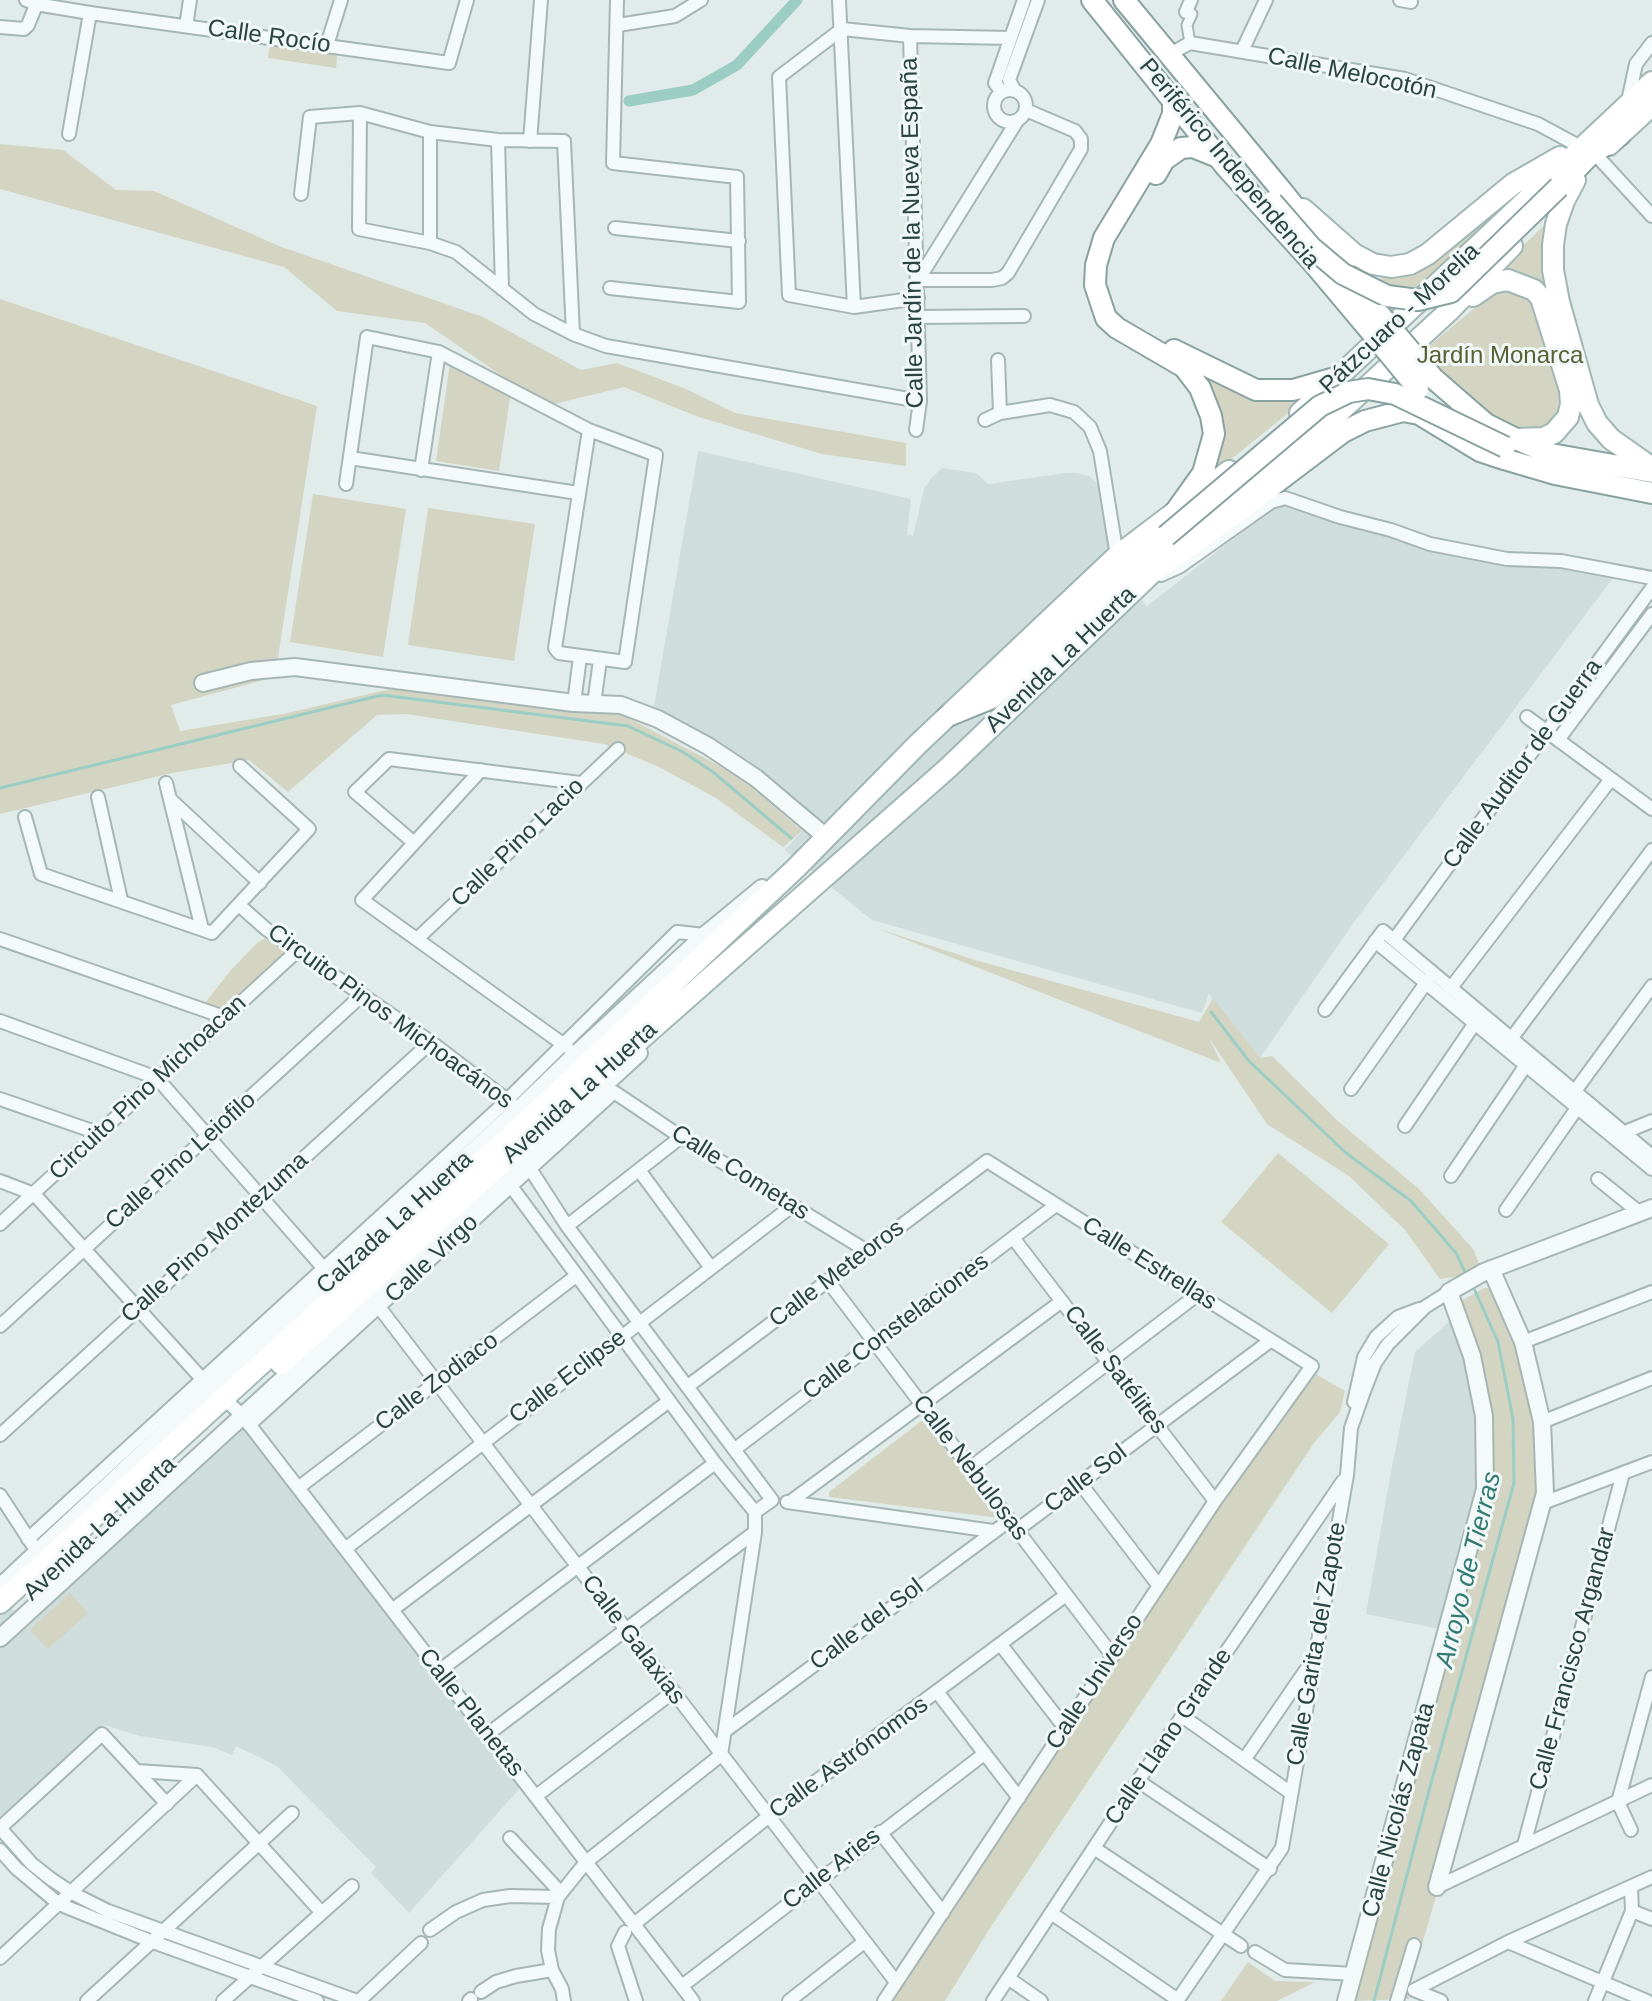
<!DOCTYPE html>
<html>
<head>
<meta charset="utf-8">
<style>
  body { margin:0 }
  canvas { display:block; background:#e1ebea }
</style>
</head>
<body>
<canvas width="1652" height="2001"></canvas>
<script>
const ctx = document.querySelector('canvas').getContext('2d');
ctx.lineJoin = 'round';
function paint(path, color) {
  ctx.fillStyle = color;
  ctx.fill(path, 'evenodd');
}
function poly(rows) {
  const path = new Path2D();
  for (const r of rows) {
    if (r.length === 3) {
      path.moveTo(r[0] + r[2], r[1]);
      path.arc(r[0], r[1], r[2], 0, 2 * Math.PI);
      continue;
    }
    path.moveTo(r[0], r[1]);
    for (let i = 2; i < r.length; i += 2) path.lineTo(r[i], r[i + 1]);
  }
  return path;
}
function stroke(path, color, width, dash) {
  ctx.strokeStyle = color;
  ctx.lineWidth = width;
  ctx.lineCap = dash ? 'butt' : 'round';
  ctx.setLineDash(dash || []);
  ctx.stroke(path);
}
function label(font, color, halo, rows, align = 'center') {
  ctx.font = font + ' Arial,sans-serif';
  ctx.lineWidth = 6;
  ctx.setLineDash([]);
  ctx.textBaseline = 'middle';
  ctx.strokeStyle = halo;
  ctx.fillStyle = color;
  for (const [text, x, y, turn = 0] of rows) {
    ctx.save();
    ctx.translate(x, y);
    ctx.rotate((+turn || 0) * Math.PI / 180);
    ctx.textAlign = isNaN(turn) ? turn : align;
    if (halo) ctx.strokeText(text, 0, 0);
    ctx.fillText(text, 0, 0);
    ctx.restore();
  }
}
paint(poly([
  [698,451,911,499,907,534,913,536,924,489,931,478,942,468,976,473,988,484,1065,473,1077,473,1091,477,1099,486,1109,551,1102,558,1147,606,1264,515,1285,503,1422,540,1507,555,1614,567,1613,578,1354,922,1260,1058,1209,994,1202,1013,872,920,785,850,804,829,746,780,692,743,651,723],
  [1451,1320,1467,1359,1479,1420,1483,1464,1444,1630,1366,1614,1390,1477,1415,1352],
  [245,1424,521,1787,409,1913,371,1873,376,1867,277,1766,236,1746,232,1755,212,1747,140,1736,104,1725,0,1823,0,1596,28,1625]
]), '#cfdddc');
paint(poly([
  [270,42,338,52,336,68,268,58],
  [0,144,63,150,116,190,154,191,279,246,483,317,581,370,617,363,686,389,735,413,906,443,906,466,822,454,696,416,624,387,546,406,425,323,337,311,284,267,0,189],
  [1547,175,1393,316,1373,293,1375,282,1388,275,1532,179],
  [1549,220,1547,292,1536,281,1523,274,1499,270],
  [1507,286,1520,291,1535,303,1566,404,1552,429,1526,431,1492,415,1463,393,1429,359,1428,347,1496,290],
  [0,299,317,406,275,677,171,705,180,731,288,713,390,689,560,708,615,711,737,775,802,831,783,847,716,798,659,767,604,744,406,714,377,715,288,792,249,760,172,773,0,814],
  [450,363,510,398,499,471,436,461],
  [1202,376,1235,393,1271,402,1292,400,1317,390,1215,472,1224,443,1223,426],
  [313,494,406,509,383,657,290,642],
  [428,508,535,524,514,661,408,645],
  [879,929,975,960,1199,1022,1213,998,1260,1058,1272,1056,1339,1122,1419,1189,1474,1250,1482,1273,1440,1279,1405,1230,1349,1176,1267,1124,1209,1038,1221,1063],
  [268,937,290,953,227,1012,204,1004,231,970,258,942],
  [1278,1153,1389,1244,1332,1313,1221,1222],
  [1484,1288,1493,1288,1519,1345,1535,1419,1538,1466,1536,1498,1437,1893,1408,1993,1409,1999,1351,2001,1492,1487,1459,1302],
  [1314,1373,1345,1391,1340,1412,1314,1443,990,1928,945,2001,891,2001,1216,1512],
  [924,1419,925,1419,1000,1518,829,1497,829,1492],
  [70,1593,88,1613,48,1649,30,1630],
  [1248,1962,1275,1981,1315,1982,1277,2001,1221,2001]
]), '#d3d5c2');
stroke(poly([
  [0,788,382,695,628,726,683,752,713,772,791,838],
  [1211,1012,1249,1061,1346,1153,1411,1201,1456,1253,1466,1274],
  [1374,2001,1430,1787,1514,1483,1513,1419,1498,1342,1472,1284]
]), '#9bcdc5', 3);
stroke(poly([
  [629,101,693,90,737,65,797,0]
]), '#9bcdc5', 11);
const pedestrian = poly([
  [1186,12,1192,14,1187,25,1190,43]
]);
const minor = poly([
  [26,0,36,4,90,13,449,63,467,0],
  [839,0,854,307],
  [1400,0,1411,2],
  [1186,12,1191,0],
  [618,25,675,16,701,0],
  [186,26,190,0],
  [0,27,24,29,28,25,38,0],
  [910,36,920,401,916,430],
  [327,45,341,0],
  [1242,51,1266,0],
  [1168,55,1190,43,1405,79,1538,124,1577,145],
  [1010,106,16],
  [1015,91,1009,80,1038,0],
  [1002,92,995,83,1024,0],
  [1628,101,1636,64,1652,43],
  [360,113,359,229,430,243,456,252,534,314,573,334,606,346,920,401],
  [430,132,430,243],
  [69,134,90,13],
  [498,140,502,289],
  [530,141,541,0],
  [1597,156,1652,216],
  [301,194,310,117,360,113,430,132,498,140,564,141,573,334],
  [615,228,739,241],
  [918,280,992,280,1002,278,1008,273,1081,149,1081,139,1075,131,1026,110],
  [918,280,1017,121],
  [610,288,739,302,737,177,613,163,617,0],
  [918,298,854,307,789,295,779,77,842,29,910,36,1011,38],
  [918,317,1024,316],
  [998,360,1000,413],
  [985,420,1000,413,1050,405,1074,412,1090,427,1100,451,1117,556],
  [350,458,578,493],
  [421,470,439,352],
  [346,484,367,337,439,352,589,430,656,455,625,662,559,653,555,648,589,430],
  [1161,575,1179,567,1271,502,1285,498,1340,517,1391,530,1430,544,1507,559,1561,561,1652,578],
  [574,703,580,657],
  [594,704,600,660],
  [1527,717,1652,809],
  [1558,740,1652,614],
  [481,770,362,900,567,1047],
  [166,783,202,929],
  [98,797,121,900],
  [171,800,260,883],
  [25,817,41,874,212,933,309,829,240,766],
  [413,842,355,792,389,759,580,783],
  [239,905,266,929,431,1042,511,1103],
  [418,938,618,749],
  [0,939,224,1017],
  [1394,940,1652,588],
  [1375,941,1652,1169],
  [1450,989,1611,779],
  [1325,1010,1383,931,1652,1156],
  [0,1021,157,1078,326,1271],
  [1511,1039,1652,850],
  [1351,1089,1428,980],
  [1575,1091,1652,986],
  [0,1099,98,1133],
  [1405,1126,1477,1020],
  [1625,1132,1652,1121],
  [527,1164,567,1226,772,1500],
  [639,1170,711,1268],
  [1451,1176,1528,1062],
  [1598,1179,1640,1213],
  [0,1181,34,1194,203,1380,242,1415,693,2001],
  [508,1182,715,1463,755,1512],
  [1506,1210,1582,1101],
  [0,1224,297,951],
  [567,1226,681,1137],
  [1014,1239,1215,1501],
  [828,1281,1112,1655],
  [369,1294,896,1982],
  [0,1326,361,996],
  [1523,1342,1652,1292],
  [688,1386,987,1161,1312,1366,1215,1501,884,2001],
  [1354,1402,1364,1357,1376,1337,1398,1317,1419,1309],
  [1542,1422,1652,1378],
  [249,1425,614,1092,681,1137,867,1251],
  [0,1435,431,1042],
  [735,1449,1056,1205],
  [970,1468,1197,1295],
  [1080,1483,1159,1586],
  [298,1488,576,1276],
  [0,1495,32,1544],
  [787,1502,993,1531],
  [790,1502,1062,1301],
  [1543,1503,1652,1462],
  [1017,1530,1270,1341],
  [28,1539,499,1108,677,932,705,935],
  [345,1549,792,1206],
  [392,1610,669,1401],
  [1001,1645,1065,1728],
  [439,1671,715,1463],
  [938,1693,1019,1798],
  [1182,1716,1291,1793],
  [725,1731,1010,1520],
  [488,1734,755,1532],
  [721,1755,755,1532,755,1512,772,1500],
  [1244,1760,1310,1664],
  [137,1771,197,1775,321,1912],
  [1138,1781,1270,1869],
  [536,1796,673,1692],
  [167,1804,102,1734,0,1828,32,1864,51,1879,72,1893,108,1911,357,2001],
  [1631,1830,1618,1802,1652,1677],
  [880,1832,943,1913],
  [510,1838,561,1893],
  [1524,1845,1623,1473],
  [1094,1848,1241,1946],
  [0,1850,16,1868,59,1904,153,1942,317,2001],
  [1437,1887,1652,1785],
  [1631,1888,1632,1911,1652,1919],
  [1051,1913,1178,2000],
  [634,1924,768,1817,1066,1595],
  [430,1930,456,1912,483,1900,510,1896,558,1897],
  [625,1932,618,1946,636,2001],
  [1508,1942,1647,2001],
  [1255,1952,1285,1970,1354,1974],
  [0,1958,197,1775],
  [1008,1978,1041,2001],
  [682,1986,984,1754],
  [1414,1990,1508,1942,1652,1877],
  [1414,1990,1441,2001],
  [481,1992,496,1982,516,1976,552,1970],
  [87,2001,292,1813],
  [223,2001,352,1886],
  [359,2001,421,1943],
  [469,2001,471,1999],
  [564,2001,562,1989,552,1970,548,1950,549,1929,558,1897,586,1862,721,1755],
  [789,2001,864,1942],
  [993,2001,1138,1781,1343,1481],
  [1177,2001,1282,1848,1347,1475,1351,1428,1364,1391,1375,1363,1388,1344,1425,1307,1449,1292],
  [1397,2001,1414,1945],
  [1595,2001,1632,1911]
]);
const tertiary = poly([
  [203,683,251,671,295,667,574,703,621,705,658,719,708,746,756,778,826,837],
  [0,1587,213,1387,519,1109,575,1055,705,935,762,888],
  [0,1638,639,1053],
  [1437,1887,1545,1493,1542,1422,1523,1342,1491,1269],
  [1346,2001,1485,1489,1484,1416,1472,1356,1449,1292,1484,1272,1652,1208]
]);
const primary = poly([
  [1609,145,1652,105],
  [1575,180,1564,201,1556,224,1553,245,1553,270,1559,302,1588,405,1597,423,1611,439,1652,468],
  [1303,209,1354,254,1373,264,1391,267,1410,264,1428,254,1513,184,1560,157],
  [1473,296,1492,283,1508,280,1534,290,1541,298,1570,390,1571,404,1568,417,1554,433,1544,438,1516,439],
  [1300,413,1652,82],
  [281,1364,542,1126,948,768,1203,524,1333,418,1449,311,1512,246],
  [0,1603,531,1117,796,868,918,744,1117,556,1229,471]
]);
const trunk = poly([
  [1092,0,1226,167,1315,265,1367,327],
  [1124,0,1282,191,1380,315],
  [1173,102,1173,114,1161,144,1104,238,1096,265,1095,285,1106,318,1117,328,1184,367,1200,388,1211,416,1214,434,1203,473,1173,515],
  [1156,174,1164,160,1181,148,1193,147,1218,157],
  [1559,187,1588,157,1620,135],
  [1174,350,1256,390,1293,390,1338,377],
  [1433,378,1486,424,1516,439,1551,454,1652,472],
  [1495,451,1504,459,1555,474,1652,493],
  [1160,567,1244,507,1343,432,1365,421,1403,411,1419,414,1480,451,1504,459],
  [948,716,992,698,1166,536]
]);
stroke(pedestrian, '#a6b6b5', 13);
stroke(minor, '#a6b6b5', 16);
stroke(tertiary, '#a6b6b5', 20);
stroke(primary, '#a0b7b6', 24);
stroke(trunk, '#88a2a1', 24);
stroke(pedestrian, '#f4f9f9', 9);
stroke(minor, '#f4f9f9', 12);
stroke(tertiary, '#f4f9f9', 16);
stroke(primary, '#fff', 20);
stroke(trunk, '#fff', 20);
const trunkBridge = poly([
  [1272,202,1312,248,1343,274,1387,296,1418,300,1451,292,1559,187],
  [1380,315,1433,378],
  [1367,327,1418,389],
  [1166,536,1320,406,1349,392,1368,389,1395,394,1505,447]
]);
stroke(trunkBridge, '#88a2a1', 24, []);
stroke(trunkBridge, '#fff', 20);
label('24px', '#294443', '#f1f8f7', [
  ["Calle Rocío",269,37,8],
  ["Calle Melocotón",1352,74,12],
  ["Periférico Independencia",1229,164,50],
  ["Calle Jardín de la Nueva España",913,233,-91],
  ["Pátzcuaro - Morelia",1400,319,-43],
  ["Avenida La Huerta",1061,660,-44],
  ["Calle Auditor de Guerra",1523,764,-54],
  ["Calle Pino Lacio",518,843,-44],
  ["Circuito Pinos Michoacános",390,1017,36],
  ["Circuito Pino Michoacan",148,1088,-43],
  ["Avenida La Huerta",580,1093,-42],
  ["Calle Pino Leiofilo",181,1161,-42],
  ["Calle Cometas",740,1173,32],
  ["Calzada La Huerta",395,1223,-42],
  ["Calle Pino Montezuma",215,1238,-42],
  ["Calle Virgo",432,1259,-43],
  ["Calle Estrellas",1149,1264,32],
  ["Calle Meteoros",837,1274,-37],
  ["Calle Constelaciones",896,1327,-37],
  ["Calle Satélites",1115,1370,53],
  ["Calle Eclipse",568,1377,-37],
  ["Calle Zodiaco",437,1382,-37],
  ["Calle Nebulosas",970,1468,53],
  ["Calle Sol",1086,1479,-37],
  ["Avenida La Huerta",100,1529,-43],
  ["Calle del Sol",867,1625,-37],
  ["Calle Galaxias",633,1640,53],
  ["Calle Garita del Zapote",1317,1644,-80],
  ["Calle Francisco Argandar",1573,1659,-75],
  ["Calle Universo",1095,1682,-57],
  ["Calle Planetas",471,1713,52],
  ["Calle Llano Grande",1169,1737,-56],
  ["Calle Astrónomos",849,1758,-36],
  ["Calle Nicolás Zapata",1399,1810,-75],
  ["Calle Aries",832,1869,-38]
]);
label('24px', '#5a6035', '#f1f8f7', [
  ["Jardín Monarca",1500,356]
]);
label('italic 26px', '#307a72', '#f1f8f7', [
  ["Arroyo de Tierras",1469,1570,-76]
]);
</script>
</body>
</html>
